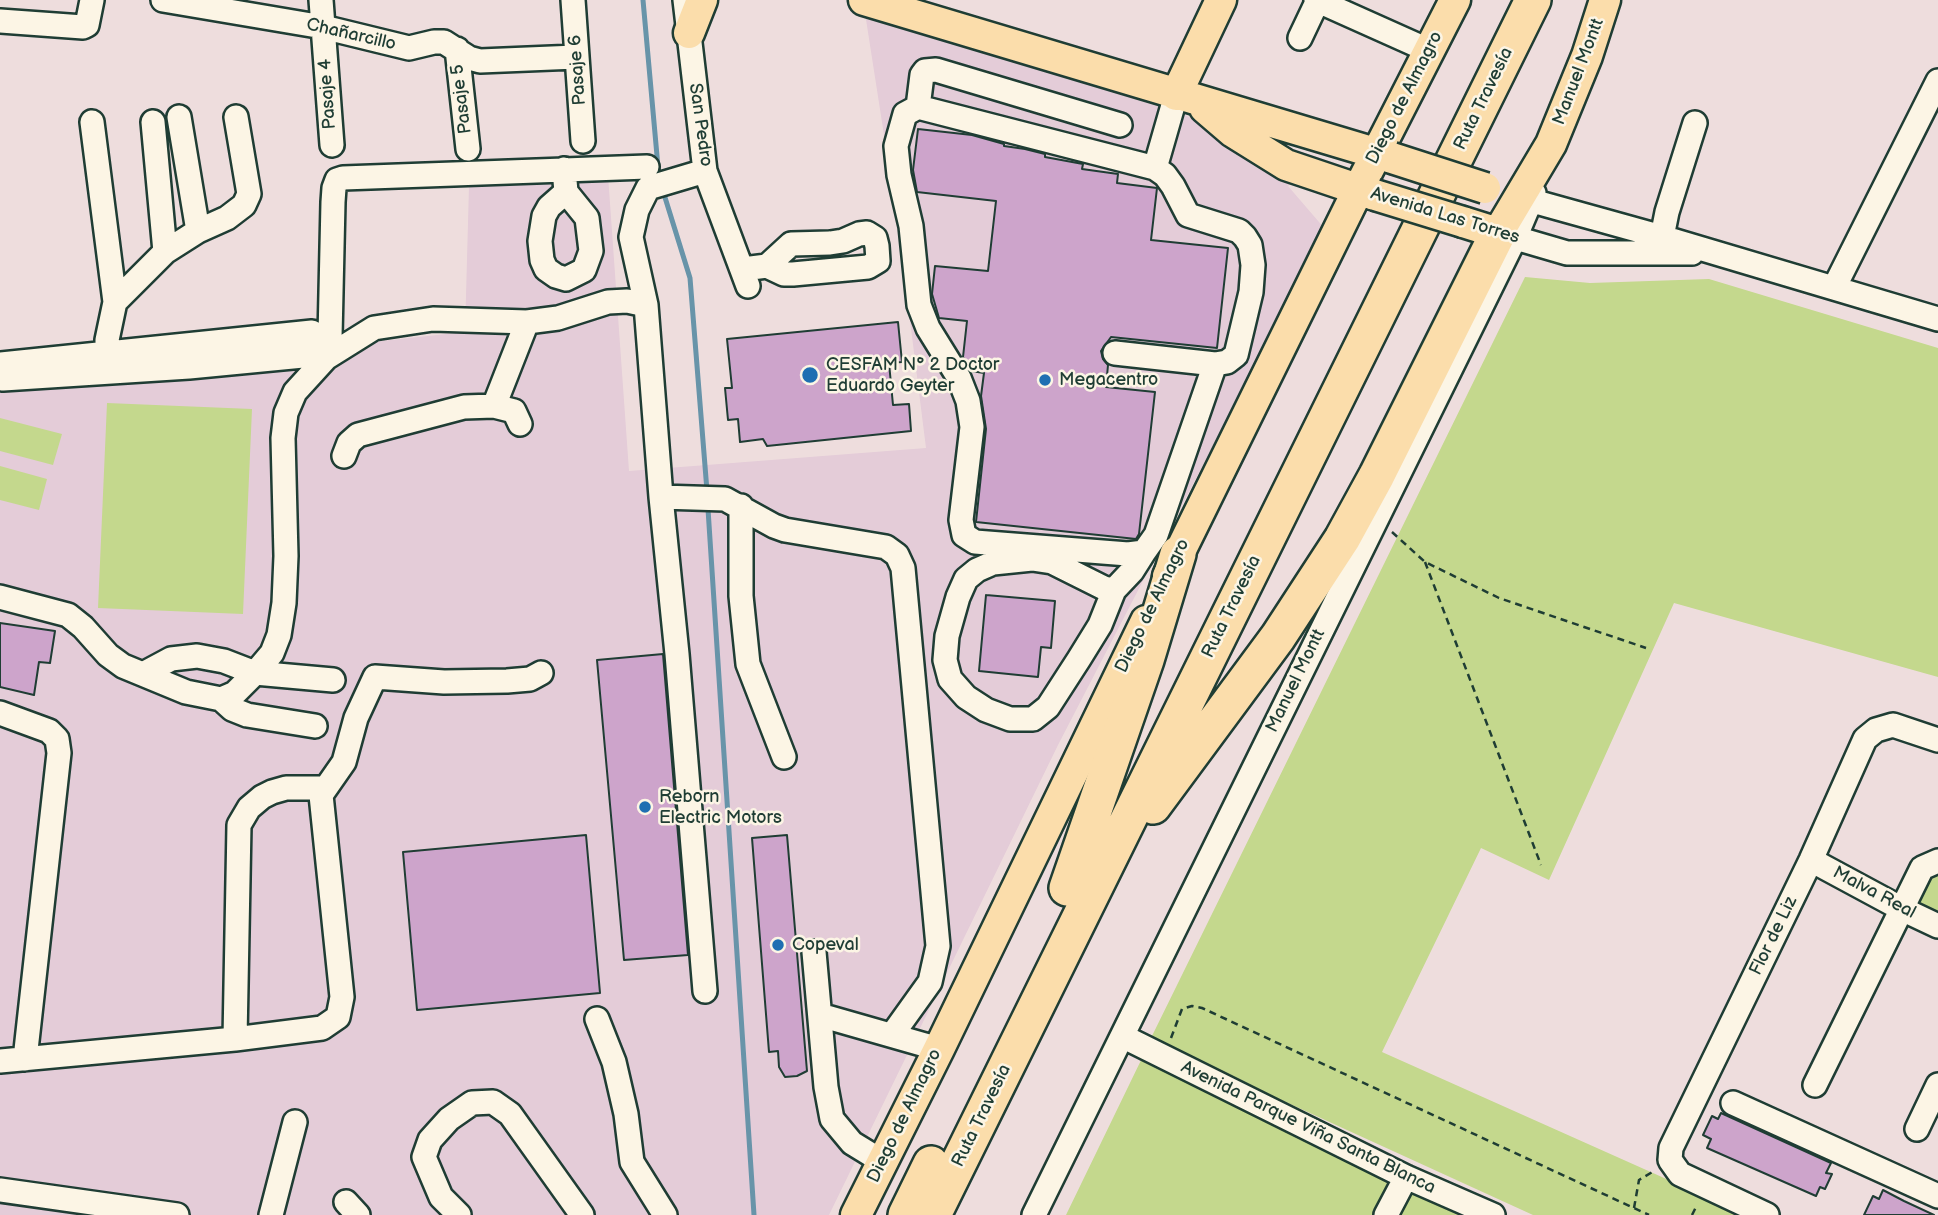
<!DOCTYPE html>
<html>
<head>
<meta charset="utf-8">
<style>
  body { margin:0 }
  canvas { display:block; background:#edd }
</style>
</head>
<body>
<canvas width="1938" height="1215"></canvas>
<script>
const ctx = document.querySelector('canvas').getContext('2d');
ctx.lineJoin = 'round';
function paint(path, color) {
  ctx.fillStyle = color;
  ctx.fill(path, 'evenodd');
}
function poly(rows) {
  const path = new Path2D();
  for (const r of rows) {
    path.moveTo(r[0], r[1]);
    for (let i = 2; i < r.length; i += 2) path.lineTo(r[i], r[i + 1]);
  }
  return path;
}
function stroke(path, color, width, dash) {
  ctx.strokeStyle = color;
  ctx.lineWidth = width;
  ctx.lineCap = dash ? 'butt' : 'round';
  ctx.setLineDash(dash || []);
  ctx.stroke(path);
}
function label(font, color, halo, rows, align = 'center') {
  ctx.font = font + ' "Balsamiq Sans",sans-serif';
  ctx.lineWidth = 5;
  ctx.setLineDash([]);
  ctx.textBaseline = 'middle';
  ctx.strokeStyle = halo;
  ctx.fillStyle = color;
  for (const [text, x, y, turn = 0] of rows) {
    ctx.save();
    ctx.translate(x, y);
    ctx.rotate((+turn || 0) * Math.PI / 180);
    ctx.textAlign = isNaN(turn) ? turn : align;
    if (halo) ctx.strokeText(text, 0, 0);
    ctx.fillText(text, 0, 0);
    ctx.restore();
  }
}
paint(poly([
  [865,13,1185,115,1213,129,1297,178,1288,186,1325,229,1058,745,829,1215,0,1215,0,382,465,332,469,186,608,175,629,471,926,448,898,225]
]), '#e4ccd8');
paint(poly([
  [1525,277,1590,283,1709,279,1938,348,1938,677,1674,603,1549,880,1481,848,1382,1052,1747,1215,1533,1215,1150,1040],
  [107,403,252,409,243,614,98,608],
  [0,418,62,434,53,465,0,451],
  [0,466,47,479,39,510,0,500],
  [1938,870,1938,918,1909,904,1925,876],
  [1145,1052,1398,1169,1375,1215,1066,1215],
  [1411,1191,1466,1215,1398,1215]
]), '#c4d88d');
stroke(poly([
  [643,0,659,178],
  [663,191,690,278,707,491],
  [708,509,754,1215]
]), '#6894a9', 5);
const building = poly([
  [918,129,972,135,1004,144,1004,146,1025,149,1045,154,1045,157,1083,164,1082,169,1118,174,1117,183,1157,188,1151,240,1228,248,1217,348,1111,337,1101,351,1103,359,1108,365,1106,387,1155,392,1139,534,1136,539,976,522,986,429,981,396,984,373,971,371,963,357,967,321,939,318,932,294,935,266,988,271,996,201,917,192,913,170,918,129],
  [898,322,902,362,889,363,893,405,909,404,911,431,767,446,763,439,740,442,738,419,728,420,725,388,732,388,727,339,898,322],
  [986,595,1055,601,1051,648,1041,647,1038,677,979,671,986,595],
  [0,623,55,631,50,663,39,662,34,695,0,687,0,623],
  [663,654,688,955,624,960,597,660,663,654],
  [586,835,600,993,417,1010,403,852,586,835],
  [787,835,807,1071,797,1076,785,1077,779,1067,778,1051,769,1052,752,838,787,835],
  [1721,1113,1831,1163,1826,1173,1832,1174,1825,1189,1820,1187,1816,1196,1707,1148,1711,1139,1703,1135,1712,1116,1718,1119,1721,1113],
  [1883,1190,1904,1201,1934,1215,1864,1215,1873,1196,1879,1199,1883,1190]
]);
paint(building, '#cda4cb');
stroke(building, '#1f3d34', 2);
const minor = poly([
  [163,0,323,27,409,48,434,42,444,42,469,58,480,61,576,57],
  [321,0,332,145],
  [573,0,583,141],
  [685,0,705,171,748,286],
  [1316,0,1430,51],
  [0,21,83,27,87,25,92,0],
  [1300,38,1318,0],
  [457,49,468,149],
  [918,107,922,75,925,71,936,70,1120,125],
  [179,117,198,231],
  [92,122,115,302,107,340,107,354],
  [153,122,165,252],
  [1155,168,1176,95],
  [564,169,566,192,587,218,591,251,584,270,566,279,556,276,546,269,542,260,540,241,544,216,549,207,566,192],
  [1518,197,1662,237,1938,319],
  [1502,234,1567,253,1692,253],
  [1662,237,1667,212,1695,123],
  [743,269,767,266,784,274,793,274,868,267,878,261,877,246,875,238,867,233,859,234,843,241,830,243,791,244,767,266],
  [1834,288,1938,81],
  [115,302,165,252,198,231,227,218,244,205,249,194,236,117],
  [297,334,303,356,318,349,330,337,333,202,334,188,337,180,343,178,647,167],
  [1115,353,1215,364,1227,362,1236,355,1251,292,1253,265,1250,245,1245,237,1239,231,1188,215,1173,186,1165,175,1155,168,918,107,905,114,896,146,899,175,911,226,919,305,928,328,959,378,968,401,972,427,961,520,964,535,975,542,1128,554,1144,552,1156,535,1215,364],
  [0,364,312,332],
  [3,379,189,367,303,356],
  [494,406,527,322],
  [344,456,349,443,358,435,464,407,494,406,514,411,520,424],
  [661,497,646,305,631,237,637,210,648,188,705,171],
  [741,506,741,596,748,664,784,757],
  [1114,590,1100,625,1079,659,1048,707,1033,719,1010,719,986,710,966,697,950,679,945,660,947,636,958,597,966,579,977,570,993,563,1032,559,1052,562,1104,588,1114,590,1132,571,1144,552],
  [0,597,68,615,83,627,108,655,123,666,186,692,221,699,235,693,255,673,272,653,279,635,284,603,286,556,283,438,286,413,295,392,326,358,374,328,433,319,527,322,558,318,608,302,627,301,646,305],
  [143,674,171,659,197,656,224,661,255,673,333,680],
  [221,699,232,709,247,715,315,726],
  [0,713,49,731,57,739,59,753,25,1059],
  [1811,860,1902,909,1938,926],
  [814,952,826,1087,832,1119,852,1143,883,1162],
  [705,991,677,654,661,497,725,499,774,526,785,530,886,547,897,555,903,568,938,946,930,982,892,1035],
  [820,1015,939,1049],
  [597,1019,614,1062,626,1114,632,1162,665,1215],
  [1124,1037,1406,1177,1493,1215],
  [235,1039,239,825,249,808,262,797,272,792,286,788,325,788],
  [0,1061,235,1039,322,1028,338,1017,342,997,321,795,344,762,356,718,375,677,444,682,507,681,530,679,541,673],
  [1815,1085,1922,868,1938,861],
  [1733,1103,1938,1196],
  [1917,1129,1938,1085],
  [0,1190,177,1215],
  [346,1202,358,1215],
  [271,1215,295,1122],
  [459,1215,441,1197,424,1157,430,1140,449,1119,472,1103,493,1102,510,1114,582,1215],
  [1034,1215,1515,238,1534,193],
  [1386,1215,1406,1177],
  [1767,1215,1680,1174,1670,1160,1671,1148,1811,860,1865,739,1876,730,1893,725,1938,740]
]);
const major = poly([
  [864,0,1392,158],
  [689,33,702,0],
  [1176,95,1221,0],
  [1205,108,1233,132,1286,165,1375,195],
  [1463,222,1498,233,1551,144,1587,56,1605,0],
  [1168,576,1358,190,1455,0],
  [856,1215,939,1049,1146,621]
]);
const highway = poly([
  [1153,806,1278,637,1342,539,1377,475,1498,233],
  [1067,888,1146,660,1178,554],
  [906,1215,931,1164],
  [933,1215,1533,0]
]);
stroke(minor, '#1f3d34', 28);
stroke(major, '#1f3d34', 35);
stroke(highway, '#1f3d34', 40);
stroke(poly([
  [1392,532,1425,562,1499,598,1646,648],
  [1425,562,1541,865],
  [1171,1038,1182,1009,1192,1006,1202,1008,1649,1215],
  [1634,1208,1639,1180,1654,1171],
  [1692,1215,1697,1205]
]), '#1f3d34', 2.5, [7, 5]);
stroke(minor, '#fcf5e5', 23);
stroke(major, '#fbddab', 30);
stroke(highway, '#fbddab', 35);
const majorBridge = poly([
  [1392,158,1485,188],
  [1375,195,1463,222]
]);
stroke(majorBridge, '#1f3d34', 35, []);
stroke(majorBridge, '#fbddab', 30);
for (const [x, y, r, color] of [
  [810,375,9,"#1f6fb2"],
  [1045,380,7,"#1f6fb2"],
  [645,807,7,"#1f6fb2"],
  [778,945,7,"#1f6fb2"]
]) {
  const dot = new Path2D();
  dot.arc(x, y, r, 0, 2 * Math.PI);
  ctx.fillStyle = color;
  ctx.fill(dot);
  stroke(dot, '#fcf5e5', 2.5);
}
label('18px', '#1f3d34', '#fcf5e5', [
  ["Chañarcillo",351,35,13],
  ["Pasaje 6",578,70,-94],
  ["Manuel Montt",1579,72,-69],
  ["Pasaje 4",328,94,-94],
  ["Diego de Almagro",1405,98,-63],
  ["Pasaje 5",462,99,-97],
  ["Ruta Travesía",1484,99,-64],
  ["San Pedro",700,125,82],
  ["Avenida Las Torres",1445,216,17],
  ["Diego de Almagro",1153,606,-64],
  ["Ruta Travesía",1232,607,-64],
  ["Manuel Montt",1296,681,-64],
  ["Malva Real",1874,893,28],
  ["Flor de Liz",1774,936,-64],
  ["Diego de Almagro",905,1116,-64],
  ["Ruta Travesía",982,1116,-64],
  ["Avenida Parque Viña Santa Blanca",1308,1128,26]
]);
label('18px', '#1f3d34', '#fcf5e5', [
  ["CESFAM N° 2 Doctor",826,365],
  ["Eduardo Geyter",826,386],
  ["Megacentro",1059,380],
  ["Reborn",659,797],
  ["Electric Motors",659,818],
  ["Copeval",792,945]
], 'left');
</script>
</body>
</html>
